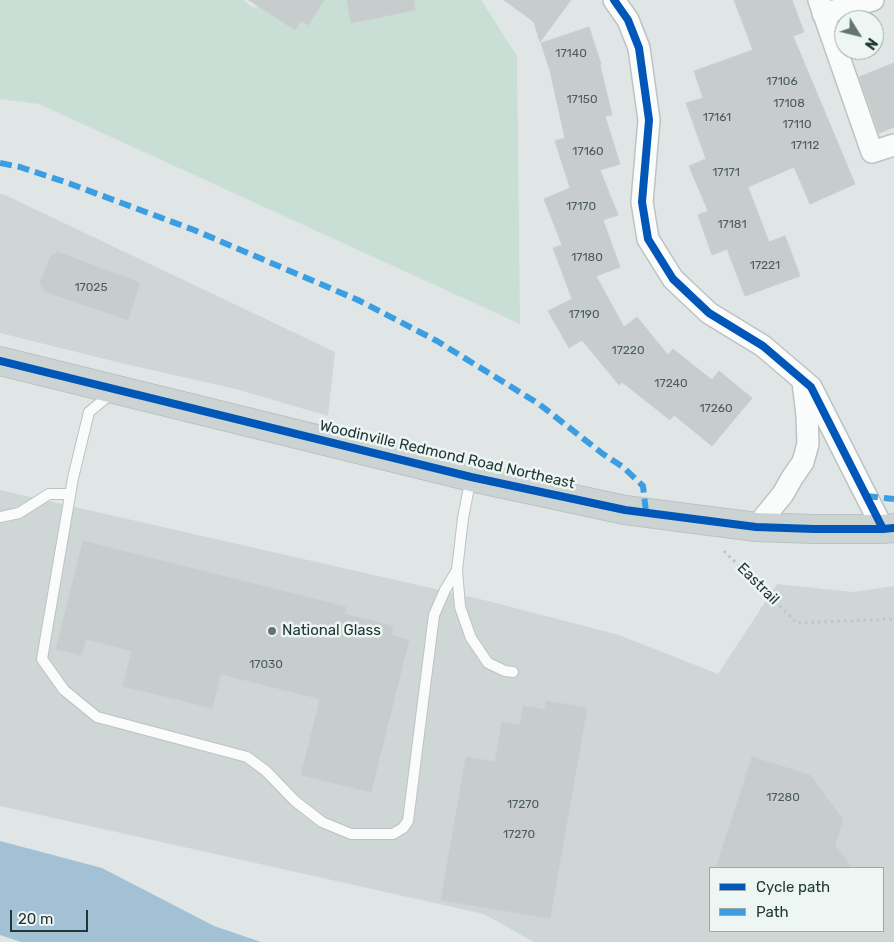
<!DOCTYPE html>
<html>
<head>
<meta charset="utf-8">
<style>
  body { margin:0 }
  #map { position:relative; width:894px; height:942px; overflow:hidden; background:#e0e6e5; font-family:Rubik,sans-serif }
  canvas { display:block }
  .legend { position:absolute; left:709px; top:867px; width:175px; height:65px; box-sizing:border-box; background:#edf6f3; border:1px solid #9baaa7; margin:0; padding:6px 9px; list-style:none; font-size:15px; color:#203736 }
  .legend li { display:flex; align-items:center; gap:10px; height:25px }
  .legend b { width:25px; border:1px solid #9baaa7 }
  .north { position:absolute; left:834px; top:10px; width:50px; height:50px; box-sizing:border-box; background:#edf6f3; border:1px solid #9baaa7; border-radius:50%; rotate:126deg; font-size:14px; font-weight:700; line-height:20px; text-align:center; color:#203736 }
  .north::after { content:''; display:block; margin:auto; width:18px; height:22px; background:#637473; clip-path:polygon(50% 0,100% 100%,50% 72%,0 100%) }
  .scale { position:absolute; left:10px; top:910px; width:78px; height:22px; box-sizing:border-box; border:2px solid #203736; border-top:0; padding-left:6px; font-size:15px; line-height:18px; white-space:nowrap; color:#203736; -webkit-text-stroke:4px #edf6f3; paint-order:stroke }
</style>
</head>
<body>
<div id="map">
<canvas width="894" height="942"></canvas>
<ul class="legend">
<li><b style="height:6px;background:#0057b8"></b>Cycle path</li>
<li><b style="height:6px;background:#3c9ee2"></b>Path</li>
</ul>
<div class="north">N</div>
<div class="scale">20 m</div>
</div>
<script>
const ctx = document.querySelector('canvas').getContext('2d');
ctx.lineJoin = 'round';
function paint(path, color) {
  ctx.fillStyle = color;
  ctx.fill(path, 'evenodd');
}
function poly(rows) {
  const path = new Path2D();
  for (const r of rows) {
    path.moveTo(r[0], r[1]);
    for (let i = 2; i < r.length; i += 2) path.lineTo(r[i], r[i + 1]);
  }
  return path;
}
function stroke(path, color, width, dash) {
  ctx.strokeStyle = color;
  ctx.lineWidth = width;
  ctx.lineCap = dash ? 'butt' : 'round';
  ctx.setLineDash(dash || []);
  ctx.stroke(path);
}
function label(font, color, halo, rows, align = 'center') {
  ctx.font = font + ' Rubik,sans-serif';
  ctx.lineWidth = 5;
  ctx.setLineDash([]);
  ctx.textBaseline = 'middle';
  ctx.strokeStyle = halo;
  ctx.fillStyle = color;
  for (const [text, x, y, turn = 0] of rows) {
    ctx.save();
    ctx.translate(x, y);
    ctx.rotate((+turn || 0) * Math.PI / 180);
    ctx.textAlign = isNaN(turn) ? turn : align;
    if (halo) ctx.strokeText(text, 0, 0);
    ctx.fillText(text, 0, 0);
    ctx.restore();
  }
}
paint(poly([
  [0,194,5,195,335,352,328,416,236,389,125,364,0,333],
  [0,490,488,601,619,635,718,674,777,584,853,592,894,586,894,942,534,942,484,914,0,806],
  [710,868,883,868,883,931,710,931]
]), '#ced7d6');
paint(poly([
  [0,0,243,0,253,8,286,0,481,0,517,56,520,324,39,104,0,99]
]), '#c9dfd5');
paint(poly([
  [0,841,102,868,214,926,261,942,21,942,0,935]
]), '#a2c1d4');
const building = poly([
  [249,0,324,0,308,25,301,21,295,30,249,0],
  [347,0,414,0,415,10,351,23,347,0],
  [504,0,571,0,540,42,534,22,504,0],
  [734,0,792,0,804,32,793,36,855,184,810,204,794,167,748,187,769,242,785,236,800,276,745,296,727,249,712,255,698,215,708,211,689,166,706,159,686,103,703,98,694,71,753,50,734,0],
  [589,27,601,64,600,65,612,115,605,116,620,164,600,170,618,215,603,220,620,267,596,276,624,327,637,317,668,355,673,349,712,380,719,371,752,398,712,446,674,415,670,420,622,382,619,385,582,340,569,348,548,311,572,299,553,248,562,245,544,199,570,188,555,141,565,138,550,71,541,43,589,27],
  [894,63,894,127,879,133,859,77,894,63],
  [58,252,140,283,128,320,44,291,40,283,50,257,58,252],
  [83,541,346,607,344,614,393,626,391,635,409,640,371,792,301,775,320,699,221,674,212,708,123,686,132,651,86,639,82,655,56,649,83,541],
  [546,701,587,708,550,918,441,900,466,757,495,762,502,722,520,725,523,706,545,710,546,701],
  [752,757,810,775,843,820,835,845,852,868,716,868,752,757]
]);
paint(building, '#c7cdcc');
stroke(building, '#c9cfce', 1);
const lane = poly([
  [112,393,89,412,73,478,42,659,64,690,97,717,247,757,266,771,295,801,322,822,351,834,393,834,403,828,408,821,434,615,445,590,457,570],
  [471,477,463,518,457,570,460,607,471,638,488,663,505,671,513,672],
  [0,517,19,513,49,494,70,494]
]);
const street = poly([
  [614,0,628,20,639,48,649,120,642,202,648,239,673,279,709,313,763,346,811,387,883,529],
  [819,0,872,152,894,145],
  [823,14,873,0],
  [756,527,783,494,792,478,803,462,808,444,807,415,803,382]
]);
const primary = poly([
  [0,361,471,477,625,510,756,527,814,529,883,529,894,528]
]);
stroke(lane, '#bdc3c2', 12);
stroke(street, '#bdc3c2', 24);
stroke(primary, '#bbc3c2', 30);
stroke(poly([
  [724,551,797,623,894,619]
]), '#bfc6c6', 3, [2.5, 4]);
stroke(lane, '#fafbfb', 10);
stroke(street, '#fafbfb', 21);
stroke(primary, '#ccd4d3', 28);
stroke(poly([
  [0,163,20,167,68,183,194,230,358,300,437,341,539,404,603,454,623,467,643,486,646,512],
  [866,496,894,499]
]), '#3c9ee2', 6, [12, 6]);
stroke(poly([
  [614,0,628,20,639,48,649,120,642,202,648,239,673,279,709,313,763,346,811,387,883,529],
  [0,361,471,477,625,510,756,527,814,529,883,529,894,528]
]), '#0057b8', 8);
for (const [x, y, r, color] of [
  [272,631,5,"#637473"]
]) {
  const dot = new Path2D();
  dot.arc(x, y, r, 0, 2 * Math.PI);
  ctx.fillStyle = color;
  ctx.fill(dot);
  stroke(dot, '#edf6f3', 2);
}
label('12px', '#4a5d5c', null, [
  ["17140",571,54],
  ["17106",782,82],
  ["17150",582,100],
  ["17108",789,104],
  ["17161",717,118],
  ["17110",797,125],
  ["17112",805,146],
  ["17160",588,152],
  ["17171",726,173],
  ["17170",581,207],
  ["17181",732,225],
  ["17180",587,258],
  ["17221",765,266],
  ["17025",91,288],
  ["17190",584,315],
  ["17220",628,351],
  ["17240",671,384],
  ["17260",716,409],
  ["17030",266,665],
  ["17280",783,798],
  ["17270",523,805],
  ["17270",519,835]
]);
label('15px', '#203736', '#edf6f3', [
  ["Woodinville Redmond Road Northeast",447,455,13],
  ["Eastrail",758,584,45]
]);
label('15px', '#203736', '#edf6f3', [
  ["National Glass",282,631]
], 'left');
</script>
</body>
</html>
